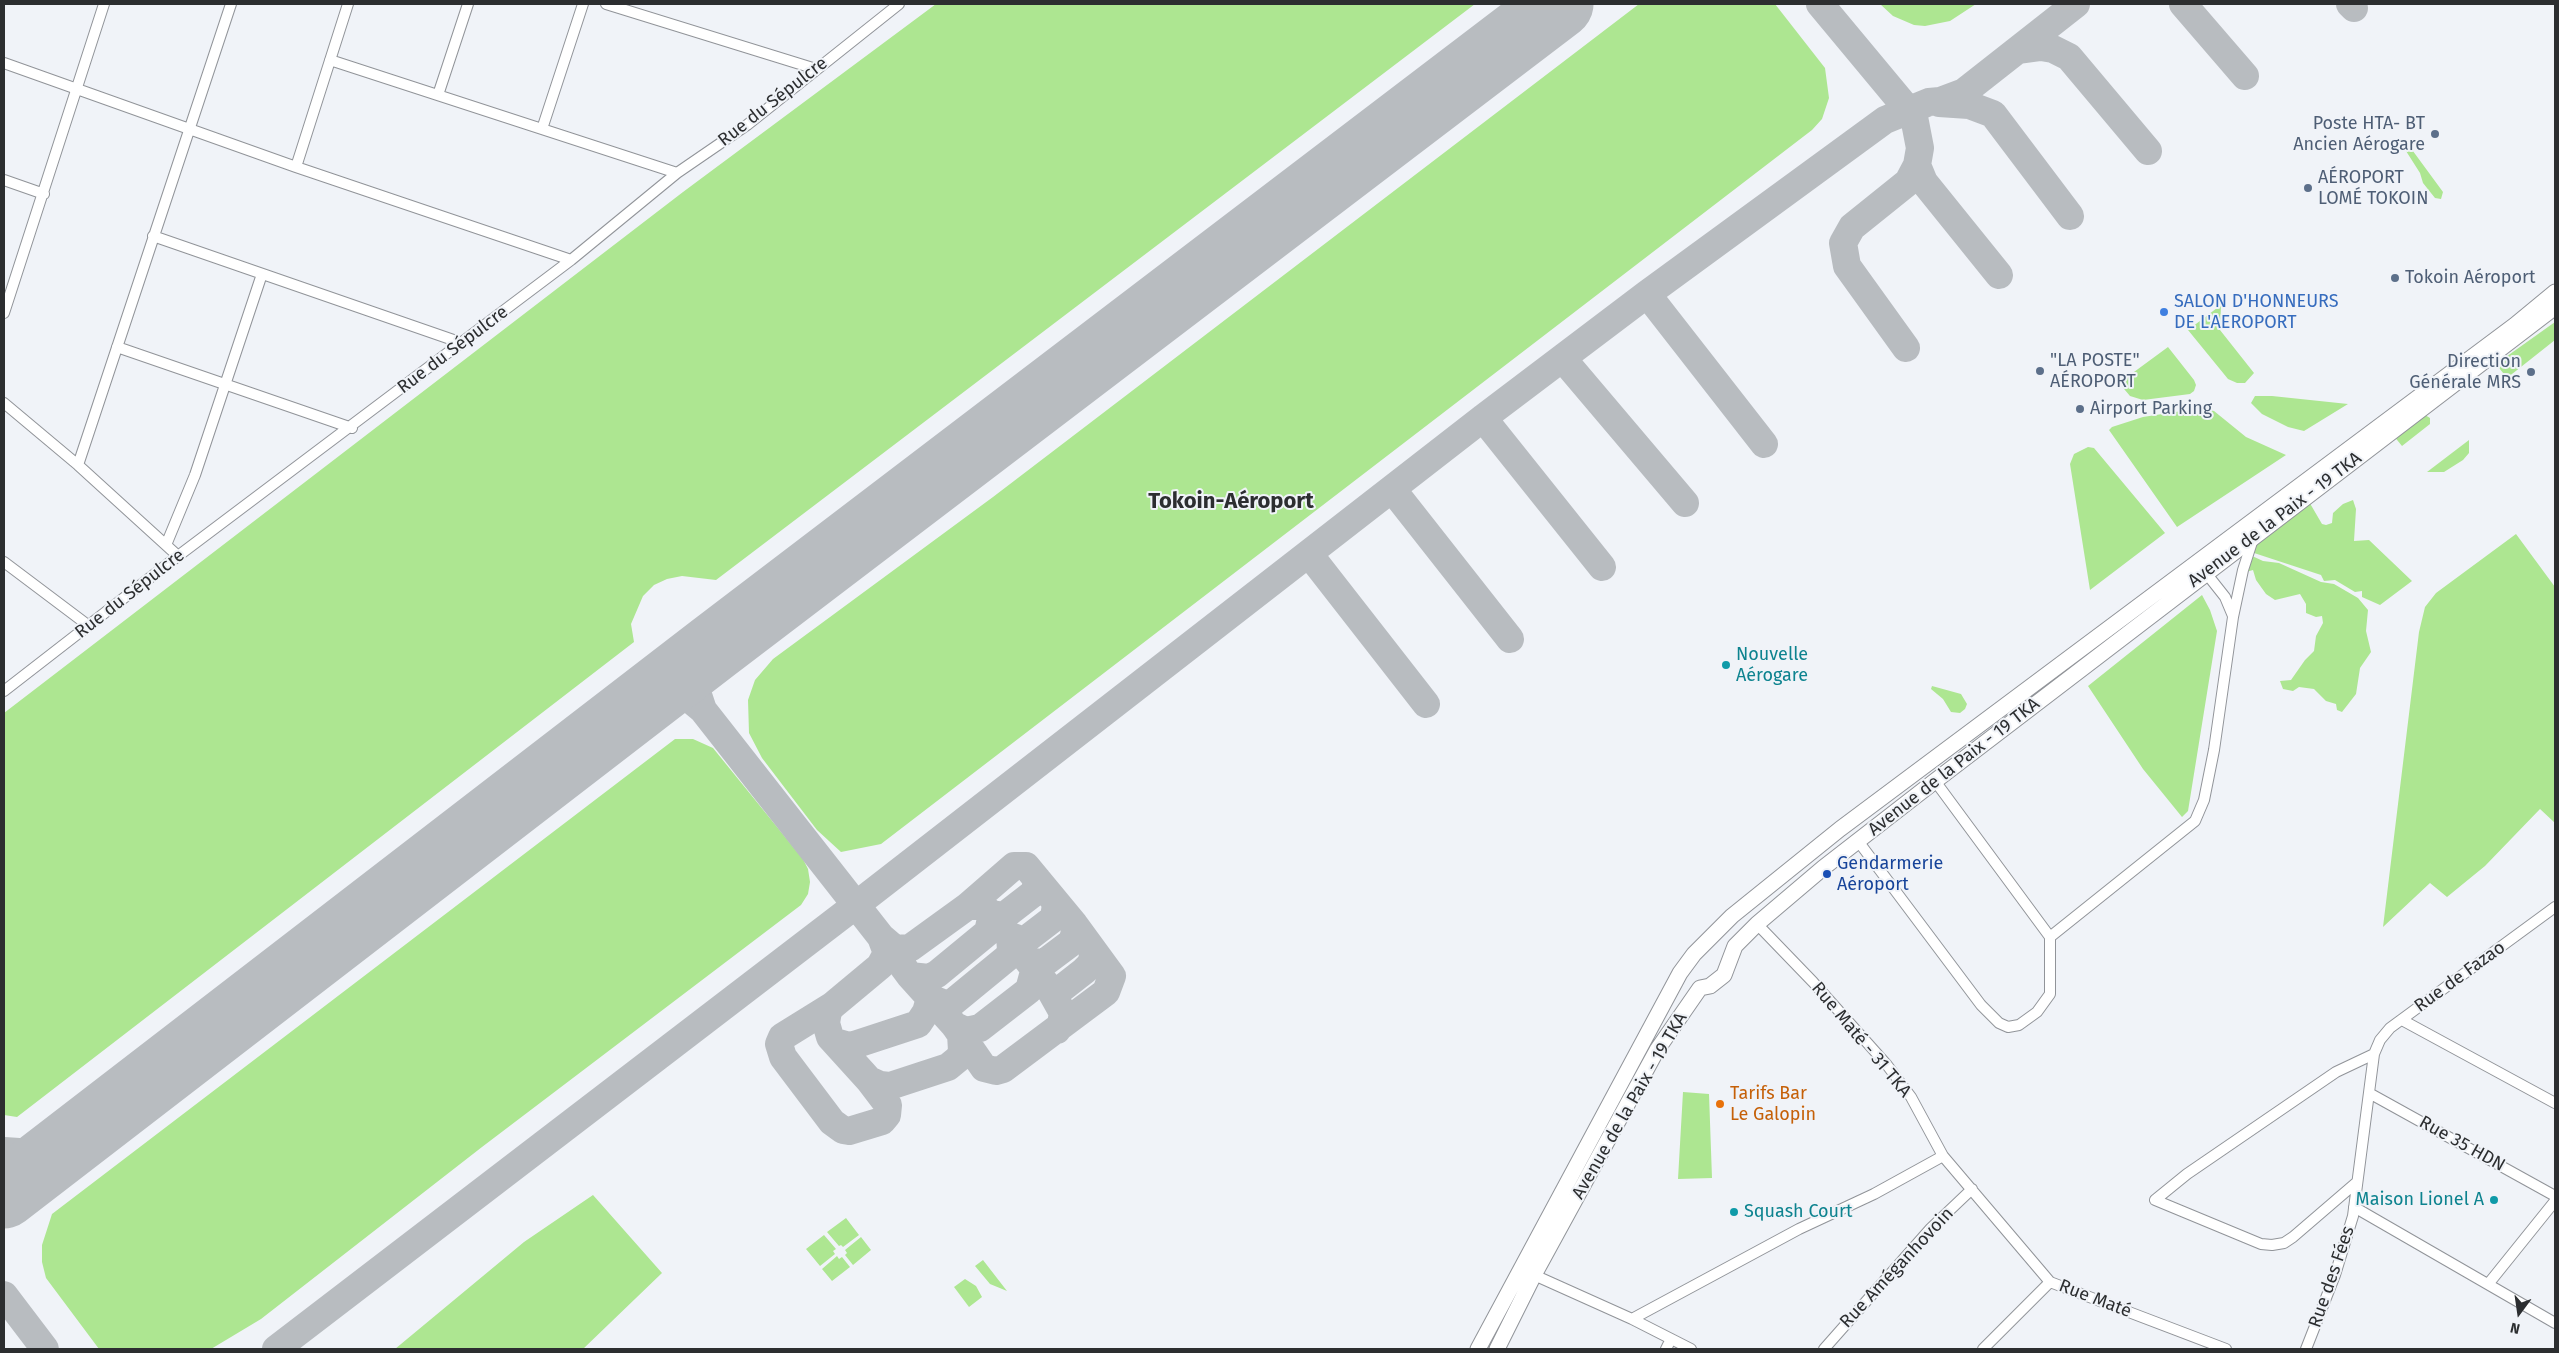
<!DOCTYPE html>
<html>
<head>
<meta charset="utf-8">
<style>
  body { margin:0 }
  #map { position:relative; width:2559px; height:1353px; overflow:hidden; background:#f0f3f8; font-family:"Fira Sans",sans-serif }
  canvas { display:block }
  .frame { position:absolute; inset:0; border:5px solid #2c2e30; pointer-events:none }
  .north { position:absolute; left:2494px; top:1288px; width:50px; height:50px; -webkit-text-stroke:4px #f0f3f8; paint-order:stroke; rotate:194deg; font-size:14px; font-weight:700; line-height:20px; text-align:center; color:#2c2e30 }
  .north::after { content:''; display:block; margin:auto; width:18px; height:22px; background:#2c2e30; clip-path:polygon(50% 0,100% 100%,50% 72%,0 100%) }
</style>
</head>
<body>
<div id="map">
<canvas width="2559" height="1353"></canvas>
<div class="frame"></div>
<div class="north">N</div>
</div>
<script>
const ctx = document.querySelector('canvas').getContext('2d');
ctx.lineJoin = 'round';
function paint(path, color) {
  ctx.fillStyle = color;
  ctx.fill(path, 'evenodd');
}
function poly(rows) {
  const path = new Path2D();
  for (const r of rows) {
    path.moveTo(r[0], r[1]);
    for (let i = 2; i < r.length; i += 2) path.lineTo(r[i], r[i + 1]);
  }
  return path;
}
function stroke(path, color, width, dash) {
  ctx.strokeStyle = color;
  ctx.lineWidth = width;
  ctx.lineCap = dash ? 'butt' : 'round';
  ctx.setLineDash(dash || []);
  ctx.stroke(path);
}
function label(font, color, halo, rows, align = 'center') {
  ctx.font = font + ' "Fira Sans",sans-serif';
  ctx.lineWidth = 4;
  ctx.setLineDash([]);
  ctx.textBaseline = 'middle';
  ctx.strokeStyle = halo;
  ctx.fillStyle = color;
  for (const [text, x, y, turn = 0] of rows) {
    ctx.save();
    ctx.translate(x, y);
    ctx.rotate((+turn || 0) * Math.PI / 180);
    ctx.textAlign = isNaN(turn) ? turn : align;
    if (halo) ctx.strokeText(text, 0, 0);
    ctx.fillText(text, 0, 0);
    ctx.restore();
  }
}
paint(poly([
  [936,4,1475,4,716,580,682,576,667,579,654,585,643,596,631,624,634,642,17,1117,4,1115,4,713,683,192],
  [1639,4,1775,4,1825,68,1829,98,1822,119,1812,130,881,844,841,852,817,830,762,758,749,733,748,700,755,680,773,659,993,497],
  [1880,4,1976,4,1950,21,1925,26,1914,25,1893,16],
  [2410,147,2443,192,2441,199,2435,198,2423,183,2420,173,2406,151],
  [2221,305,2220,330,2254,373,2245,383,2237,383,2228,379,2188,330],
  [2555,322,2555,340,2507,378,2496,364],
  [2168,347,2194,380,2196,385,2194,391,2190,394,2143,400,2130,396,2119,383],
  [2255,396,2272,396,2348,404,2304,431,2288,427,2262,414,2251,403],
  [2201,408,2214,411,2246,437,2286,455,2177,527,2109,430,2112,427,2143,417],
  [2425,415,2430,418,2430,424,2402,446,2393,435],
  [2469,440,2469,453,2463,460,2444,472,2427,472],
  [2088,447,2094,448,2165,533,2090,590,2070,464,2074,454],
  [2308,500,2322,524,2326,525,2332,523,2333,513,2343,504,2353,500,2356,509,2354,541,2369,540,2412,581,2380,605,2362,597,2362,591,2355,592,2335,580,2324,581,2321,575,2251,552,2253,539],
  [2516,534,2555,587,2555,823,2540,809,2485,866,2447,897,2430,883,2383,927,2419,632,2425,607,2436,593],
  [2250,555,2263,561,2279,563,2321,582,2334,584,2358,598,2368,610,2366,631,2371,652,2360,668,2356,694,2342,712,2337,710,2336,704,2326,701,2314,689,2299,687,2293,691,2283,689,2280,681,2291,680,2305,660,2314,651,2316,636,2323,623,2322,616,2316,617,2306,613,2306,604,2300,594,2275,600,2266,594,2256,580,2253,570,2246,572],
  [2202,595,2210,610,2217,631,2188,811,2182,817,2143,769,2088,686],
  [1932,686,1961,694,1967,704,1965,709,1960,713,1951,712,1943,699,1931,689],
  [675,739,693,739,713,748,803,859,808,869,810,882,808,894,801,905,482,1147,261,1319,211,1349,99,1349,46,1278,42,1262,42,1245,52,1214],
  [1683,1092,1709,1094,1712,1178,1678,1179],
  [593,1195,662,1273,583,1349,395,1349,524,1242],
  [846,1218,859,1235,843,1247,841,1245,839,1246,827,1232],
  [824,1235,836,1249,833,1251,835,1254,820,1266,806,1249],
  [861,1237,871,1250,853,1265,845,1255,847,1253,845,1250],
  [837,1256,839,1259,842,1257,850,1267,832,1281,822,1269],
  [983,1260,1007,1291,990,1284,975,1266],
  [965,1279,976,1286,982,1297,969,1307,954,1287]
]), '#ade691');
stroke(poly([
  [1820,4,1914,117,1920,148,1917,165,1908,182,1852,227,1843,243,1847,266,1906,348],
  [2183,4,2245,76],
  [2350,4,2354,8],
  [2019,50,2041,47,2053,49,2069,57,2148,151],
  [1939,103,1969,105,1993,114,2070,216],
  [1917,165,1924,182,1999,275],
  [1647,294,1764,444],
  [1563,359,1685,503],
  [1483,418,1602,567],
  [1392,489,1510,639],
  [1309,554,1426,704],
  [649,698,668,694,691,700,703,710,697,692,698,674,702,660,713,648],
  [703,710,881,937,910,976,955,1026,984,1068,996,1071,1003,1069,1106,992,1112,976,1074,924,1026,866,1014,866,968,906,910,948,895,949,881,937,887,953,880,966,832,1006,782,1037,779,1044,783,1057,832,1122,843,1130,849,1131,882,1121,887,1115,888,1105,869,1080,830,1037,826,1023,828,1011,832,1006],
  [968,906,981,906,992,914,1049,988,1063,1013,1061,1024,1057,1030],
  [1000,925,1004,916,1035,892,1037,879],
  [1010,936,1024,941,1054,918,1056,904],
  [1031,962,1044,963,1072,942,1075,932,1074,924],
  [910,976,929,978,937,974,988,932,992,914,1004,916],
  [1049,988,1061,989,1084,971,1091,964,1094,952],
  [955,1026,966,1031,980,1028,1029,990,1035,968],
  [835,1042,849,1046,857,1044,918,1024,926,1012,930,998,945,1004,952,1003,1008,957,1011,950,1010,936],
  [869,1080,880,1085,890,1086,948,1067,959,1058,962,1051,961,1034],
  [4,1151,34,1153,51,1149,87,1130],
  [4,1200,12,1188],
  [4,1295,45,1349],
  [276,1349,856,905,1483,418,1647,294,1885,120,1929,102,1940,101,1964,92,2076,4]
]), '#b8bcc0', 28);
stroke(poly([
  [4,1194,713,648,1559,4]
]), '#b8bcc0', 69);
const minor = poly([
  [606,4,816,69],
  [330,60,677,173],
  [4,63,296,167,571,260],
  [438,95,468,4],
  [542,129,583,4],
  [296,167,348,4],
  [4,180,44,194],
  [153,236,462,343],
  [4,313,104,4],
  [117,347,352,428],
  [4,403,78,465,178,556],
  [78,465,231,4],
  [166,545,195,475,262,274],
  [4,562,89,626],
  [2206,573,2225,597,2233,616],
  [4,691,178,556,571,260,677,173,747,125,899,4],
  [1858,841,1981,1005,1999,1023,2008,1027,2019,1025,2037,1012,2050,994,2050,937,1935,781],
  [1757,924,1813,982,1887,1065,1911,1097,1943,1156,2050,1282,2226,1349],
  [2050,937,2195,821,2204,800,2214,750,2233,617,2243,570,2253,539],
  [2402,1020,2555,1103],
  [2369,1093,2555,1196],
  [2357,1182,2293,1237,2284,1243,2272,1245,2261,1244,2155,1200,2187,1174,2336,1072,2374,1054],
  [2354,1207,2555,1323],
  [1534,1275,1632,1319,1691,1349],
  [2489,1283,2555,1201],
  [1632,1319,1799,1229,1874,1194,1943,1156],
  [1666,1349,1671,1339],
  [1824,1349,1931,1228,1972,1189],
  [1983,1349,2050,1282],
  [2306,1349,2335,1275,2353,1216,2374,1054,2380,1040,2390,1028,2555,907]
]);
const secondary = poly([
  [1478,1349,1680,973,1694,954,1732,916,1840,829,2515,325,2555,292],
  [1497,1349,1534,1275,1657,1050,1700,988,1710,986,1724,975,1735,946,1757,924,1823,868,1935,781,2555,307]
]);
stroke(minor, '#919499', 12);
stroke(secondary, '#919499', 17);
stroke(minor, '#fff', 10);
stroke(secondary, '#fff', 15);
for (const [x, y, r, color] of [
  [2435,134,5,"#5c6f8a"],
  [2308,188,5,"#5c6f8a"],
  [2395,278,5,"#5c6f8a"],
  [2164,312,5,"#3f7fe0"],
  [2040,371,5,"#5c6f8a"],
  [2531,372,5,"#5c6f8a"],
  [2080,409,5,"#5c6f8a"],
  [1726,665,5,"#0f9aa8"],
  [1827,874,5,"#1a4fb4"],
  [1720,1104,5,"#e8710a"],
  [2494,1200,5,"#0f9aa8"],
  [1734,1212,5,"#0f9aa8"]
]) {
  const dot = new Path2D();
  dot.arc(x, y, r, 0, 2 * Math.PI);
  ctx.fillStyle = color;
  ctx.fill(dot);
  stroke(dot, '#f0f3f8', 2);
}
label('18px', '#2c2e30', '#f0f3f8', [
  ["Rue du Sépulcre",773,102,-38],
  ["Rue du Sépulcre",453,350,-37],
  ["Avenue de la Paix - 19 TKA",2275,520,-37],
  ["Rue du Sépulcre",130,594,-38],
  ["Avenue de la Paix - 19 TKA",1954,767,-38],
  ["Rue de Fazao",2460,977,-36],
  ["Rue Maté - 31 TKA",1861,1040,50],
  ["Avenue de la Paix - 19 TKA",1630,1106,-60],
  ["Rue 35 HDN",2462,1144,29],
  ["Rue Améganhovoin",1897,1268,-47],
  ["Rue des Fées",2332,1277,-71],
  ["Rue Maté",2095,1299,21]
]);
label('18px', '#4e5e75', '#f0f3f8', [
  ["Poste HTA- BT",2425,124,"right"],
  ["Ancien Aérogare",2425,145,"right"],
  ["AÉROPORT",2318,178],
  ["LOMÉ TOKOIN",2318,199],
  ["Tokoin Aéroport",2405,278],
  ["\"LA POSTE\"",2050,361],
  ["AÉROPORT",2050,382],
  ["Direction",2521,362,"right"],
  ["Générale MRS",2521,383,"right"],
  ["Airport Parking",2090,409]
], 'left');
label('18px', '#366cbe', '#f0f3f8', [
  ["SALON D'HONNEURS",2174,302],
  ["DE L'AEROPORT",2174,323]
], 'left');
label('18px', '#0d838f', '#f0f3f8', [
  ["Nouvelle",1736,655],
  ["Aérogare",1736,676],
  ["Maison Lionel A",2484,1200,"right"],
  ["Squash Court",1744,1212]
], 'left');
label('18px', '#164399', '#f0f3f8', [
  ["Gendarmerie",1837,864],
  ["Aéroport",1837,885]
], 'left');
label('18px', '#c56008', '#f0f3f8', [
  ["Tarifs Bar",1730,1094],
  ["Le Galopin",1730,1115]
], 'left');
label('bold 22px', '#2c2e30', '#f0f3f8', [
  ["Tokoin-Aéroport",1231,502]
]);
</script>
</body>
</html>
